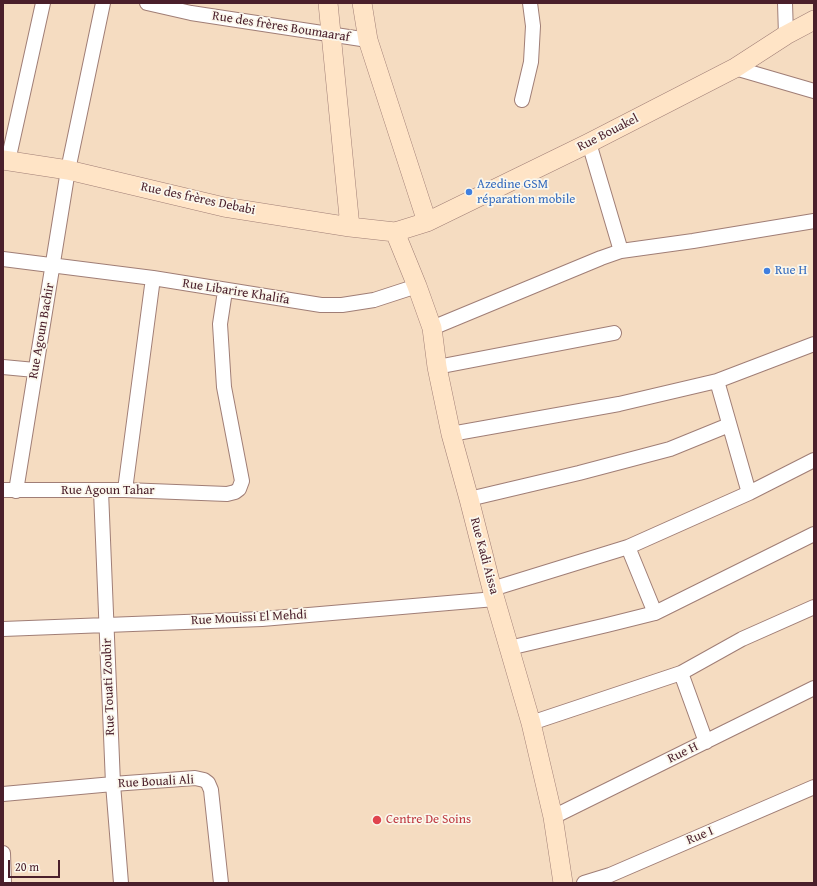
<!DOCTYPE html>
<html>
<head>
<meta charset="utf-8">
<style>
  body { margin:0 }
  #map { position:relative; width:817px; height:886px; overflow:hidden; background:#f5dcc1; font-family:"Gentium Book Plus",serif }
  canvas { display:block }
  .frame { position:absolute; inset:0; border:4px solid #4a1f2b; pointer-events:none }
  .scale { position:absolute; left:8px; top:860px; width:52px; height:18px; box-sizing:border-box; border:2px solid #4a1f2b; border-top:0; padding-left:5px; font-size:12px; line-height:14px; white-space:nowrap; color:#4a1f2b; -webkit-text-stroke:3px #fbf7ec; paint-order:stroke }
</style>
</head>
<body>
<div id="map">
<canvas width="817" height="886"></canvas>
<div class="frame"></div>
<div class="scale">20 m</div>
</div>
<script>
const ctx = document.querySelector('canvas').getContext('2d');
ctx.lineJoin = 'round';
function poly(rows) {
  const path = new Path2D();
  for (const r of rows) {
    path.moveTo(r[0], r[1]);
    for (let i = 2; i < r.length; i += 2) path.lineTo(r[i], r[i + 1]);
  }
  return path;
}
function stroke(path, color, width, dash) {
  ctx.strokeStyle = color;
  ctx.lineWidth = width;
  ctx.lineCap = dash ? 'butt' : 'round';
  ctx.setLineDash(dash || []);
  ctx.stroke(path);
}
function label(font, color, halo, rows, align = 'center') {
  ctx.font = font + ' "Gentium Book Plus",serif';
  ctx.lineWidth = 3.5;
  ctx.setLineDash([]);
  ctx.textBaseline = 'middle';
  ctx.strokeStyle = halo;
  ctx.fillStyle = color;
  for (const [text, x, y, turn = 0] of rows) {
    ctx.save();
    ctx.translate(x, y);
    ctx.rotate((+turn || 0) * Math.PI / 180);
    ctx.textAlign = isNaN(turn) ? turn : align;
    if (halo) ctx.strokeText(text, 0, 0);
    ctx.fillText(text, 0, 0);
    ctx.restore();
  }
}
const street = poly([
  [147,3,191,13,368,40],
  [785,3,786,35],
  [735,68,814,91],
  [522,100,531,62,533,26,530,3],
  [589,143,621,251],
  [8,161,43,3],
  [3,259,153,278,321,305,342,305,374,300,417,286],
  [432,328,601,258,621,251,693,241,814,221],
  [3,367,35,370],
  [437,367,614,333],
  [717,381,749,493],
  [451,434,619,404,717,381,814,344],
  [3,490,125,490,227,494,235,492,239,489,242,481,224,387,220,324,225,291],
  [125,490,153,278],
  [16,491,68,170,103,3],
  [101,491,113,784,121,883],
  [469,499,579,473,670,449,729,425],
  [628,547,655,613],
  [492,589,628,547,749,493,814,460],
  [3,629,262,619,495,599],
  [509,648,607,625,655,613,814,534],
  [681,673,706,742],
  [531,723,681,673,742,639,814,607],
  [3,794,113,784,195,778,204,780,208,783,211,790,221,883],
  [553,817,814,688],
  [3,853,4,883],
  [584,883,610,875,814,787]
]);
const secondary = poly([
  [328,3,350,227],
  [362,3,368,40,427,222],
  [3,160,68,170,224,207,350,227,395,232,427,222,589,143,735,68,786,35,814,20],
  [395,232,417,286,432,328,437,367,451,434,469,499,492,589,531,723,553,817,563,883]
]);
stroke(street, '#a07e76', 16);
stroke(secondary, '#a07e76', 20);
stroke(street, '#fff', 14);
stroke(secondary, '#ffe4c6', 19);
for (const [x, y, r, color] of [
  [469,192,4,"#3f7fe0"],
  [767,271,4,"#3f7fe0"],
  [377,820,5,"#e0444e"]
]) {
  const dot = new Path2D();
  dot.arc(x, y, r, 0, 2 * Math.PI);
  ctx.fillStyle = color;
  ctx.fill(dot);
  stroke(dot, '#fbf7ec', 1.5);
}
label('13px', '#4a1f2b', '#fbf7ec', [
  ["Rue des frères Boumaaraf",281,27,9],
  ["Rue Bouakel",608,133,-27],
  ["Rue des frères Debabi",198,199,12],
  ["Rue Libarire Khalifa",236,292,9],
  ["Rue Agoun Bachir",42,331,-80],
  ["Rue Agoun Tahar",108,491],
  ["Rue Kadi Aissa",484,556,75],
  ["Rue Mouissi El Mehdi",249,618,-3],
  ["Rue Touati Zoubir",109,687,-92],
  ["Rue H",683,753,-26],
  ["Rue Bouali Ali",156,782,-3],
  ["Rue I",700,836,-23]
]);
label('13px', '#366cbe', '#fbf7ec', [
  ["Azedine GSM",477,185],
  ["réparation mobile",477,200],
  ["Rue H",775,271]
], 'left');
label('13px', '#be3a42', '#fbf7ec', [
  ["Centre De Soins",386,820]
], 'left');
</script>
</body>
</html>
